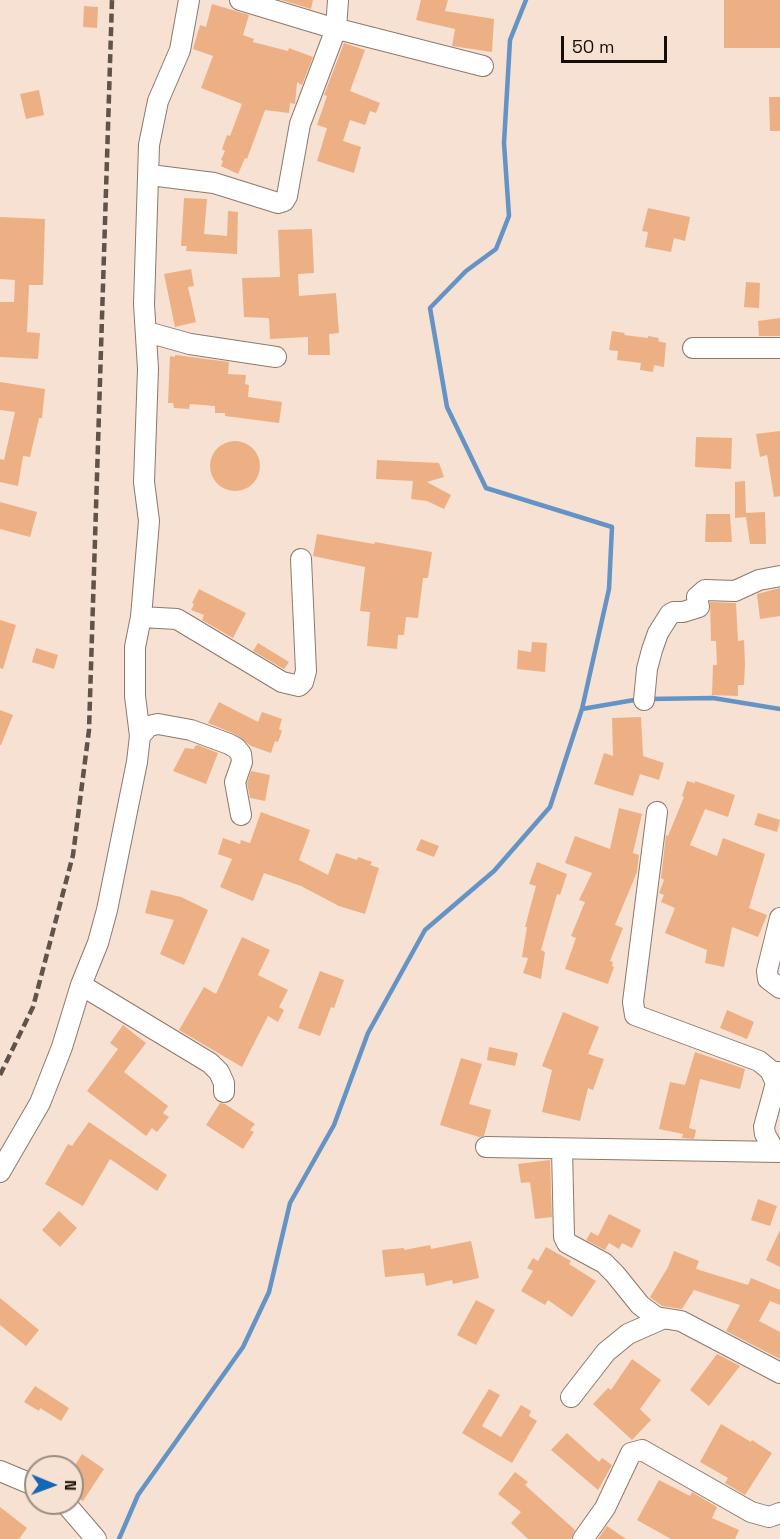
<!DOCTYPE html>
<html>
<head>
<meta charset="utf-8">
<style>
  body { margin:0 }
  #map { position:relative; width:780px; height:1539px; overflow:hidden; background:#f7e1d2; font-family:"Space Grotesk",sans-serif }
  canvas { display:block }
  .north { position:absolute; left:24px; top:1455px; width:60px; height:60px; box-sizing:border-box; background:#f7e1d2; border:2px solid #9c8c81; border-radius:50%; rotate:91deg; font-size:16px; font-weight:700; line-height:24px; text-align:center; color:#140d08 }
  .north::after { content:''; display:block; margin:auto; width:21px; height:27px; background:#1268b5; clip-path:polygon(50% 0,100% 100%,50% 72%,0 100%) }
  .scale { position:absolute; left:561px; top:36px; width:106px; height:27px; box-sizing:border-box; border:3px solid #140d08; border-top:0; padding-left:8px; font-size:18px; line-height:21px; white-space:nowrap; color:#140d08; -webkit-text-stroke:4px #f7e1d2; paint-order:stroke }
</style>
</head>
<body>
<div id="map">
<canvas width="780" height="1539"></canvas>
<div class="north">N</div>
<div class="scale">50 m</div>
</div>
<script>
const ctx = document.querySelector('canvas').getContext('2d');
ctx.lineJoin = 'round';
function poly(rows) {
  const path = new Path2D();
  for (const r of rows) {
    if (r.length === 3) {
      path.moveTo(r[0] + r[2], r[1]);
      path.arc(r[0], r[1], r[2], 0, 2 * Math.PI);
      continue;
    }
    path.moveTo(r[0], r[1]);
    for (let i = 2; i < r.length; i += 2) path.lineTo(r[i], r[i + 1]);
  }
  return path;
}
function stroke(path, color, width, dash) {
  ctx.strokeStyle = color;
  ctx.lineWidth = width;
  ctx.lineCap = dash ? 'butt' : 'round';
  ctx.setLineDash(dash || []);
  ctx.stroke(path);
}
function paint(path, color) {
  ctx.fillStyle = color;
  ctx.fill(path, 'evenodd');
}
stroke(poly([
  [649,699,713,698,780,709],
  [582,709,640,699],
  [119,1539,138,1495,243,1347,269,1292,290,1203,334,1125,368,1033,425,930,494,871,550,807,582,709,609,589,612,527,486,488,447,407,430,308,466,271,496,249,509,216,504,143,510,40,526,0]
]), '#6493c6', 4.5);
paint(poly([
  [281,0,313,0,311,9],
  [421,0,448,0,445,11,494,19,492,52,452,46,455,29,416,20],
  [724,0,780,0,780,48,724,48],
  [212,4,249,15,243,35,254,39,253,42,288,51,289,48,313,57,302,85,297,82,295,104,290,103,289,113,265,110,247,159,245,158,238,174,221,166,223,161,221,160,225,151,222,149,227,135,230,136,242,104,201,88,213,56,193,49,200,25,206,27],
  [84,6,98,7,97,28,83,27],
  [344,43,365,50,350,91,380,103,376,113,370,111,365,125,350,120,343,141,361,147,354,173,317,161,327,128,317,125,327,96,324,95],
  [39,90,44,115,26,119,20,94],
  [769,97,780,97,780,131,770,131],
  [184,198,207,199,204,234,227,236,228,211,238,212,237,254,186,251,187,246,181,246],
  [648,208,690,217,685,241,674,238,671,252,645,247,648,232,642,231],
  [0,217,45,219,43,285,29,285,27,332,40,333,38,359,0,357,0,302,14,302,15,280,0,279],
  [312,229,314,273,298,274,299,296,336,293,339,333,329,334,330,355,308,355,308,337,270,339,269,318,244,317,242,278,280,277,278,230],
  [191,269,194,286,188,287,196,322,175,327,164,274],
  [746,282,760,283,759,308,744,307],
  [780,318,780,336,759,336,758,321],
  [612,331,625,333,624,335,648,338,648,336,659,338,658,341,666,343,664,367,654,365,653,372,640,370,641,363,617,360,618,351,609,350],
  [175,355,229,362,228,374,246,375,245,384,249,385,248,397,282,402,279,423,225,416,225,413,215,413,215,406,190,404,189,409,174,408,173,403,168,403,170,356,175,357],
  [0,382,45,389,42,418,39,418,30,457,23,456,18,486,0,482,0,459,4,460,15,412,0,410],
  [780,431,780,496,774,497,767,455,760,457,756,434],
  [696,437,732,438,731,469,695,467],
  [235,466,25],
  [377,460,439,463,444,477,427,482,451,495,444,509,427,501,411,499,413,481,376,479],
  [745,481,746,513,765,512,766,544,750,544,746,517,735,518,735,482],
  [0,502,37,512,30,537,0,529],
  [706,514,730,514,732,542,705,542],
  [317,534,374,544,375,542,432,552,428,578,423,578,418,618,406,617,404,635,398,635,397,649,367,646,370,612,360,611,365,567,313,556],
  [780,588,780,616,760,619,757,594],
  [199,589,246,613,233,638,202,620,204,615,191,610,194,604,192,603],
  [710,602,736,603,738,641,744,640,745,664,744,685,738,685,738,696,712,695,713,665,717,665,716,641,711,641],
  [0,620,16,625,3,669,0,668],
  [532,642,547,643,545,672,517,669,518,650,531,652],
  [258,643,289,662,284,669,253,651],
  [36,648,58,655,54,669,32,662],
  [219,702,258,722,262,712,282,719,279,729,282,731,278,742,275,741,271,753,251,746,235,734,208,723],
  [0,710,13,715,1,745,0,745],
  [641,717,643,756,664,763,659,780,640,774,633,796,594,784,604,753,613,756,612,718],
  [198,745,218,753,206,784,173,771,185,748,194,749,195,746],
  [251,771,270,775,265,801,250,798,247,783],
  [687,781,695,783,695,781,735,795,728,817,705,809,690,845,717,856,723,838,765,854,749,908,767,915,758,937,732,927,724,967,705,963,707,950,665,933,675,908,661,902,664,895,659,893,664,880,661,878,666,835,668,836,684,797,682,796],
  [619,808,642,814,633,853,639,855,637,872,615,925,623,928,610,961,613,962,612,966,614,967,608,984,565,969,576,938,571,936,585,902,579,900,592,873,565,863,575,836,610,849],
  [261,812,310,830,299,860,328,875,336,853,357,860,358,857,372,862,370,865,379,868,365,914,339,906,301,886,264,873,253,901,220,887,232,859,218,854,223,838,240,844,241,840,250,843],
  [758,813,780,820,777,832,754,825],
  [421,839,439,846,434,857,416,850],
  [537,862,567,874,560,895,557,894,541,950,545,952,541,979,523,973,528,958,522,957,527,927,525,927,536,886,529,884],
  [151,890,181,897,208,910,184,965,160,954,174,920,145,913],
  [242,937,270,950,258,975,288,990,279,1007,284,1010,278,1022,268,1016,242,1067,179,1030,204,987,216,994],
  [320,971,344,980,334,1008,331,1007,320,1036,298,1028],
  [727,1010,754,1022,747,1039,720,1028],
  [563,1012,599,1027,588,1054,604,1059,593,1090,588,1088,580,1121,542,1112,552,1070,542,1066],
  [123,1025,146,1043,124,1072,168,1106,163,1113,169,1117,157,1132,152,1128,146,1136,87,1091,118,1049,110,1043],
  [489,1047,518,1053,515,1066,487,1060],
  [695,1052,745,1069,740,1089,700,1079,689,1128,696,1130,694,1139,682,1138,683,1134,659,1129,670,1082,685,1085],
  [461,1058,482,1064,469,1104,491,1110,484,1136,479,1137,440,1125],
  [220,1103,225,1104,255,1124,250,1130,254,1132,243,1149,206,1125],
  [89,1122,167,1175,157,1191,110,1159,83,1206,45,1184,68,1144,72,1146],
  [550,1160,552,1217,535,1219,530,1182,521,1183,518,1164],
  [758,1199,777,1206,770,1226,751,1220],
  [59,1211,77,1228,60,1247,42,1230],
  [609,1214,641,1230,632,1248,622,1243,619,1249,609,1243,605,1250,586,1240,591,1232,598,1236],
  [780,1230,780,1267,766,1260],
  [471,1241,479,1278,453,1284,452,1280,426,1286,424,1273,385,1277,382,1250,404,1248,404,1250,430,1245,431,1249],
  [546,1247,571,1261,569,1264,596,1281,572,1317,548,1300,545,1305,521,1291,533,1271,527,1268,533,1258,538,1261],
  [674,1251,699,1261,696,1269,748,1285,751,1278,780,1290,780,1305,770,1301,759,1321,780,1332,780,1359,726,1331,740,1305,694,1290,682,1309,662,1306,650,1297,668,1267],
  [0,1298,39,1330,26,1346,0,1325],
  [476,1300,495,1310,476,1345,457,1335],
  [717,1354,740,1366,709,1406,690,1390],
  [632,1359,661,1380,640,1409,651,1420,632,1440,593,1404,608,1388,611,1390],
  [35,1386,69,1408,61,1421,40,1408,39,1411,24,1402],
  [489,1389,500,1395,482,1426,501,1437,521,1405,531,1411,529,1416,537,1421,512,1463,462,1433],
  [721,1424,751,1442,752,1440,772,1453,745,1495,725,1483,728,1478,700,1462],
  [567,1433,599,1462,602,1458,612,1465,598,1490,551,1450],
  [82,1454,104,1469,83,1501,72,1494,72,1470],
  [515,1472,528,1482,525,1485,575,1530,571,1539,528,1539,511,1523,521,1512,498,1494],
  [659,1480,690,1496,692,1492,717,1507,712,1518,739,1530,735,1539,671,1539,637,1520],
  [0,1507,27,1528,19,1539,0,1539],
  [607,1526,626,1539,598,1539]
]), '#edb084');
const minor = poly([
  [240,0,326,26,483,66],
  [150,175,214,183,278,203,284,201,287,196,300,124,336,29,338,0],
  [147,332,190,344,276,357],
  [693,348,780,348],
  [141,617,177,619,282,682,299,686,303,682,306,671,301,559],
  [644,700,647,669,652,650,658,633,670,614,674,612,683,612,699,607,697,597,705,590,735,591,759,580,780,576],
  [140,736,149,726,158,724,191,730,229,744,236,748,241,754,242,762,235,782,241,815],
  [657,812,633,1002,635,1015,759,1061,770,1070,776,1083],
  [780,918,767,971,768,979,780,988],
  [81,985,210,1063,219,1072,224,1083,224,1092],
  [486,1147,780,1152],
  [562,1149,564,1237,567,1243,604,1263,615,1274,640,1305,656,1317,681,1321,780,1373],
  [775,1152,765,1134,764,1127,779,1072],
  [0,1172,40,1103,62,1047,81,985,98,943,107,910,137,762,140,736,135,696,135,647,141,617,149,521,144,482,148,369,144,304,149,145,158,101,180,50,189,0],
  [571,1397,606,1352,628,1334,662,1319],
  [0,1471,36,1486],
  [65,1503,96,1539],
  [583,1539,605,1508,631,1453,642,1450,751,1512,769,1517,780,1513]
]);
stroke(minor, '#8d796b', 22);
stroke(minor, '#fff', 20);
stroke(poly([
  [0,1075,33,1007,73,855,89,730,112,0]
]), '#5f534a', 4.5, [9, 4.5]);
</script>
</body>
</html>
